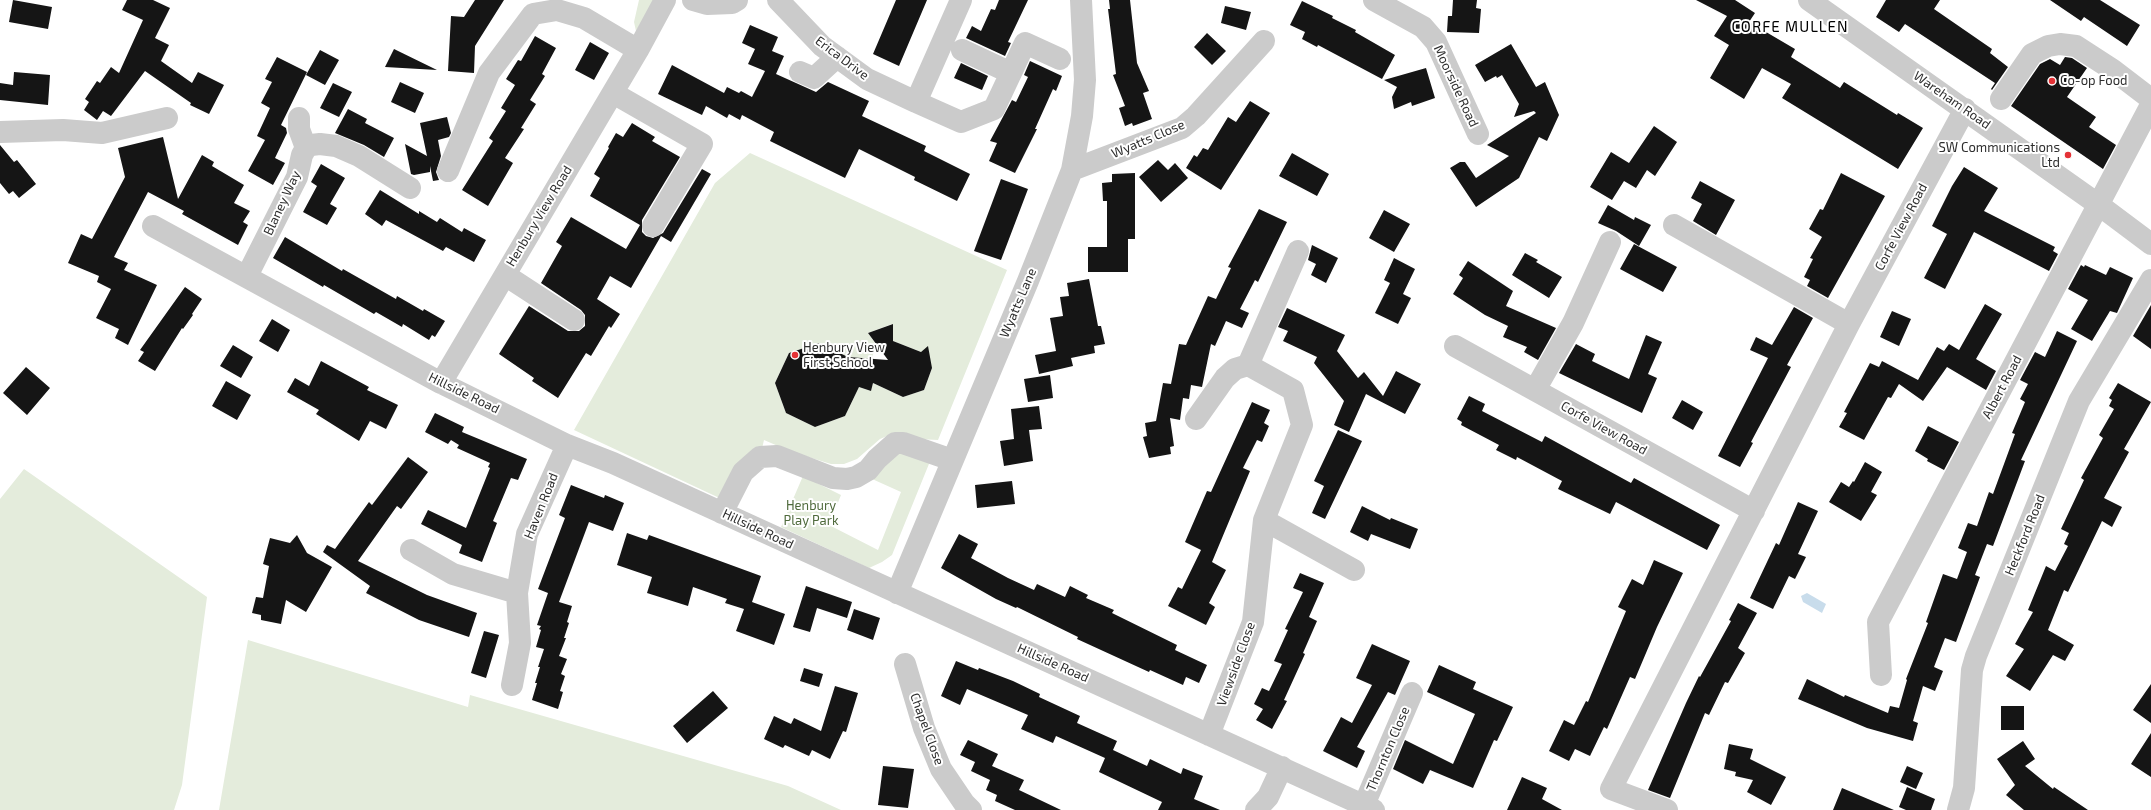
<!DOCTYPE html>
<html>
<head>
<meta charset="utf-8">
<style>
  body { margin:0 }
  canvas { display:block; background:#fff }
</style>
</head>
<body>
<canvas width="2151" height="810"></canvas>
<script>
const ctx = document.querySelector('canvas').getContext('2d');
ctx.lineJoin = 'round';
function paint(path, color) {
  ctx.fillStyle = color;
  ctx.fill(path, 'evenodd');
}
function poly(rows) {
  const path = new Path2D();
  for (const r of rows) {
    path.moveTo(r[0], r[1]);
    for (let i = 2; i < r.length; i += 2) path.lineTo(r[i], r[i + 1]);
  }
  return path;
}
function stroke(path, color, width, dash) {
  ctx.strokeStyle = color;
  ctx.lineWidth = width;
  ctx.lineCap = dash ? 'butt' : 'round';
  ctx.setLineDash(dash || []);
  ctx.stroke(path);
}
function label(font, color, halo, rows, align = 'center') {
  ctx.font = font + ' "Exo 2",sans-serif';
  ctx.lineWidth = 4;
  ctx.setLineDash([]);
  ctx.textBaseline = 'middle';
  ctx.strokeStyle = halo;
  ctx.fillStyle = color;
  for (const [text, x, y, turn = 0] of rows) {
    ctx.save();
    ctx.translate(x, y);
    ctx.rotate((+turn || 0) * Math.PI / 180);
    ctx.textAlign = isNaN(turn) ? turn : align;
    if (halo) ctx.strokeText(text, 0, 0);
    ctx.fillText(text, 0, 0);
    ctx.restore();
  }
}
paint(poly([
  [639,0,655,0,636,31,634,22],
  [750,153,1007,270,938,440,919,439,892,434,880,439,857,459,844,464,831,464,792,452,764,440,760,457,728,502,574,430,715,183],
  [892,324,893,341,921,352,932,368,924,390,903,397,873,383,871,391,859,387,845,416,815,427,786,413,775,383,789,353,819,343,848,357,871,359,877,346,868,333],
  [886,451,933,454,892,555,882,562,869,568,781,527,803,476,841,495,829,525,878,550,901,492,861,474],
  [24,469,207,597,182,785,174,810,0,810,0,499],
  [248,640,468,707,470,695,788,786,841,810,219,810]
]), '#e4ecdc');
paint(poly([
  [1807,593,1826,604,1822,613,1803,602,1801,596]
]), '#c8dceb');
paint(poly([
  [13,0,52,7,48,29,9,22],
  [127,0,153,0,170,8,155,38,169,45,161,61,192,83,198,72,224,85,209,114,190,105,191,103,145,71,111,116,103,111,97,120,84,110,89,102,85,99,97,81,100,83,111,67,119,73,143,20,122,10],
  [475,0,504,0,475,46,474,73,448,71,451,16,464,17],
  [896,0,927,0,899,66,873,54],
  [999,0,1028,0,1008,42,1011,43,1005,56,966,38,972,26,981,31,991,9,995,10],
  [1109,0,1130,0,1137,63,1149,91,1143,93,1152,119,1133,126,1132,123,1125,126,1119,108,1125,106,1113,75,1116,74,1108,9,1110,9],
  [1453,0,1477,0,1476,8,1481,9,1479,33,1447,32,1448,16,1452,16],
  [1696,0,1735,0,1755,13,1749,22,1795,49,1791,57,1840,88,1844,82,1897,115,1898,113,1923,128,1898,169,1782,98,1791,84,1762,68,1744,99,1710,78,1729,45,1714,36,1727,16],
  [1886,0,1940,0,1934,9,1992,49,1990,53,2008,67,1992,90,1991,89,1995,83,1905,24,1899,32,1876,17],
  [2050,0,2100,0,2140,25,2127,46,2084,17,2081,21],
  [1302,1,1333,16,1332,18,1356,30,1355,32,1395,55,1382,79,1318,45,1317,47,1302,39,1305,32,1290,25],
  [1225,6,1251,12,1246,30,1221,23],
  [750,25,778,37,772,51,784,56,776,74,816,92,828,82,869,101,862,116,926,146,924,151,970,174,957,201,914,180,915,177,859,149,845,178,770,141,774,132,742,115,740,120,729,114,727,118,706,106,702,115,658,94,672,65,724,93,727,87,739,93,741,91,752,97,765,71,748,64,755,49,742,43],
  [1207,33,1226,51,1212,65,1194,47],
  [535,36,556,48,542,74,545,76,530,100,536,104,521,128,524,129,505,158,513,163,488,206,462,190,493,141,489,138,506,111,501,108,515,85,506,79,518,60,521,61],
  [590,42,609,53,594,80,575,70],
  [1511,44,1536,87,1545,82,1559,115,1547,141,1539,137,1519,178,1476,207,1450,168,1460,162,1465,162,1476,178,1509,156,1487,145,1536,113,1534,111,1514,117,1519,104,1502,75,1497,78,1496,76,1485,82,1475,65],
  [394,49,437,70,385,67],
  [320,50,339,60,325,85,306,75],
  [277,57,307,72,281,125,286,128,287,133,275,158,285,163,273,185,248,171,265,140,257,136,270,108,261,103,272,82,265,79],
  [2065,57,2072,58,2087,68,2067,97,2096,117,2089,127,2116,145,2103,169,2011,106,2040,64,2050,59,2060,65],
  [1030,61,1062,76,1056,91,1053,89,1035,129,1037,129,1015,173,989,161,997,143,990,141,1012,100,1016,102,1028,77,1024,75],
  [961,63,988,76,982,90,954,78],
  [1426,68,1435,98,1412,106,1411,102,1394,109,1392,97,1397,87,1384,80],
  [14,72,50,75,48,105,0,100,0,83,13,85],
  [400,82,424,93,415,113,391,102],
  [333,83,352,92,339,117,320,108],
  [1250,101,1270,113,1221,190,1186,168,1194,155,1197,157,1203,148,1208,150,1228,117,1236,122],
  [348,109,367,119,365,123,394,138,384,157,364,145,335,133],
  [447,117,451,133,449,137,438,140,441,156,436,172,439,180,433,181,430,166,430,172,414,175,411,174,405,144,427,156,420,123],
  [632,123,655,137,652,141,680,157,642,220,642,232,646,236,653,238,663,233,702,169,711,174,671,242,661,236,631,288,610,276,597,299,620,314,611,328,609,326,591,356,586,353,558,398,532,381,534,378,499,354,529,306,568,331,579,331,585,326,585,315,581,310,541,283,562,246,556,242,571,217,626,249,640,225,590,196,600,178,594,174,609,148,608,147,616,133,623,137],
  [1654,126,1677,142,1655,176,1647,170,1636,188,1624,181,1612,200,1590,187,1611,152,1629,163],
  [163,137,178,199,202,155,214,162,212,166,244,185,234,203,250,211,243,222,248,225,238,245,182,214,184,211,148,192,114,257,128,263,124,270,157,285,128,345,115,338,119,329,96,318,111,289,97,282,99,276,68,263,81,234,92,239,125,177,118,148],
  [0,145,14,162,17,160,36,184,19,198,13,191,9,194,0,183],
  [1292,153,1329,174,1317,196,1279,176],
  [1158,160,1168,170,1175,163,1188,178,1161,202,1139,177],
  [321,164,345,178,330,204,337,208,327,225,303,212,317,186,311,182],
  [1964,167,1998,188,1984,211,2055,247,2053,251,2058,254,2049,271,1974,232,1945,289,1924,278,1947,234,1932,226,1952,186],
  [1135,173,1135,239,1128,239,1128,272,1088,272,1088,247,1107,247,1107,201,1103,201,1102,183,1112,182,1112,174],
  [1841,173,1885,196,1828,298,1807,286,1810,280,1804,277,1813,259,1810,258,1822,237,1809,229,1820,209,1823,210],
  [1001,179,1028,189,1001,260,974,251],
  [1700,181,1735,200,1716,235,1693,221,1702,204,1691,198],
  [380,190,419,214,419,211,437,222,440,218,462,232,464,228,486,240,474,262,446,247,443,251,386,220,382,226,365,214],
  [1608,205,1634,220,1635,217,1651,225,1639,246,1616,231,1598,223],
  [1259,209,1287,222,1258,282,1255,280,1240,309,1249,313,1242,328,1226,321,1215,346,1211,344,1202,387,1191,385,1189,399,1183,398,1180,420,1170,418,1174,446,1170,447,1171,454,1149,458,1143,437,1147,436,1145,423,1156,421,1163,383,1171,384,1179,344,1186,345,1208,296,1216,299,1231,268,1228,267],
  [1384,210,1410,224,1394,252,1369,238],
  [285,237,342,271,343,269,396,299,397,296,423,311,424,309,445,321,435,337,432,335,429,340,403,324,402,327,376,312,374,314,324,285,323,287,273,258],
  [1634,244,1677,267,1663,292,1620,269],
  [1312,245,1338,258,1326,283,1311,275,1316,264,1308,260],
  [1525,253,1538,260,1536,262,1562,277,1549,298,1512,275],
  [1394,258,1415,269,1403,294,1411,298,1398,324,1375,313,1390,283,1384,280],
  [1468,261,1513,291,1506,306,1556,328,1538,360,1524,352,1527,347,1503,337,1508,326,1485,315,1453,294,1463,278,1459,275],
  [2081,265,2084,267,2085,265,2106,275,2110,267,2133,278,2117,313,2110,311,2092,341,2071,329,2088,300,2068,289],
  [1089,279,1098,326,1101,326,1105,344,1094,346,1095,353,1071,358,1073,366,1039,374,1035,355,1056,351,1050,318,1063,316,1060,297,1069,296,1067,283],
  [185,287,202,299,192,314,193,315,183,329,182,328,155,371,138,361,144,352,140,350],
  [1985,304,2002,314,1976,359,1996,371,1986,390,1947,367,1923,401,1899,384,1891,398,1888,397,1864,440,1839,427,1847,413,1844,412,1870,363,1879,367,1882,361,1918,380,1937,347,1944,351,1949,344,1959,350],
  [2151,305,2151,349,2133,336],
  [1794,307,1813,318,1787,365,1791,367,1751,442,1753,443,1740,467,1718,456,1768,358,1750,350,1756,337,1772,345],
  [1287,308,1345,335,1337,351,1358,378,1364,372,1383,396,1396,371,1421,384,1405,414,1366,394,1349,432,1334,425,1344,401,1314,363,1317,357,1283,341,1288,331,1278,327],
  [1892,311,1911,319,1899,346,1880,337],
  [272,319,290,330,278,352,259,341],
  [893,324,893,341,921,352,928,346,932,368,924,390,903,397,873,383,871,391,859,387,845,416,815,427,786,413,775,383,789,353,819,343,848,357,888,360,868,333],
  [2057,331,2077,341,2021,460,2025,461,1993,546,1987,544,1975,575,1980,577,1956,642,1945,638,1934,667,1943,671,1935,691,1923,686,1913,721,1918,723,1913,741,1867,728,1798,699,1807,679,1844,697,1845,695,1888,713,1890,706,1899,708,1907,680,1906,679,1928,623,1926,622,1943,574,1957,579,1967,552,1958,548,1968,523,1977,526,1989,492,1993,494,2015,434,2012,433,2025,402,2020,399,2028,384,2020,380,2035,352,2045,357],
  [1646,335,1662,342,1648,374,1657,378,1642,413,1559,373,1576,344,1595,354,1592,361,1629,379],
  [233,345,253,357,241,378,220,366],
  [321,361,369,387,367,390,398,405,386,429,370,421,359,441,316,414,319,410,287,392,295,378,309,386],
  [26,367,50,388,27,415,3,393],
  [1050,375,1053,398,1028,402,1024,379],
  [226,381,251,395,237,420,212,406],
  [2118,383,2151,402,2124,449,2129,452,2104,498,2122,507,2112,527,2102,521,2068,592,2064,590,2048,630,2074,645,2065,661,2053,655,2030,691,2006,676,2024,649,2015,644,2033,612,2028,610,2046,566,2055,571,2068,546,2064,544,2069,533,2061,529,2084,480,2081,478,2103,438,2099,435,2114,409,2109,406,2112,400,2109,398],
  [1469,396,1485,404,1482,411,1542,442,1545,436,1631,483,1634,478,1720,525,1707,550,1616,502,1610,514,1558,489,1562,481,1517,457,1516,460,1496,450,1499,445,1461,425,1462,422,1457,419],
  [1682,400,1703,412,1693,430,1672,418],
  [1252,402,1270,410,1264,423,1269,426,1262,442,1257,440,1243,468,1250,471,1212,562,1226,570,1209,603,1215,607,1206,625,1168,606,1178,587,1182,589,1201,550,1185,542,1207,491,1211,492],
  [1039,406,1042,429,1029,430,1033,461,1004,466,1000,441,1014,439,1011,409],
  [435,413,464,427,462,432,527,459,518,480,511,478,493,521,497,523,482,562,459,553,462,545,421,524,428,510,466,528,490,468,488,467,490,463,457,448,459,445,451,440,448,444,425,432],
  [1928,426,1959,442,1944,470,1927,461,1928,459,1915,451],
  [1338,430,1362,441,1325,519,1312,513,1324,486,1314,481],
  [408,457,428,472,401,509,397,506,358,561,427,595,477,613,469,637,419,620,366,593,370,586,323,552,327,545,335,549,369,502,372,505],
  [1865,462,1882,472,1871,492,1877,495,1861,521,1829,502,1841,482,1849,487,1853,481,1854,482],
  [1012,481,1015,504,977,508,975,485],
  [571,485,604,498,605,495,624,503,613,531,589,522,559,602,572,606,567,622,569,623,564,638,566,638,559,656,567,659,561,674,565,676,560,691,563,692,558,709,532,700,537,683,535,683,540,667,538,667,544,649,536,647,541,630,539,629,541,626,537,625,548,593,538,589,565,518,559,515],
  [1798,502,1818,511,1798,554,1806,557,1795,579,1789,576,1773,609,1750,598,1776,543,1779,545],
  [1362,506,1390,520,1391,518,1418,529,1410,549,1371,534,1368,541,1350,532],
  [627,533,647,540,649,535,761,576,752,602,785,614,774,645,736,631,744,609,725,603,727,599,693,587,688,606,647,593,652,577,617,565],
  [959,534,978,544,971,558,1008,578,1034,590,1037,584,1065,597,1070,586,1088,595,1086,598,1114,610,1112,613,1177,645,1175,650,1207,665,1199,683,1186,677,1183,685,1150,670,1149,672,1077,639,1078,637,1017,607,1016,608,996,599,941,568],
  [297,535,307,553,332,567,306,612,286,600,281,624,261,620,261,615,252,613,256,597,263,598,269,566,263,564,270,538,290,543],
  [1654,560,1683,573,1657,627,1635,679,1630,677,1607,729,1604,727,1590,756,1575,749,1569,761,1549,751,1564,720,1574,725,1586,701,1588,702,1626,611,1618,607,1632,579,1643,585],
  [1300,573,1324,583,1309,617,1317,621,1303,653,1305,654,1284,700,1287,701,1272,729,1256,720,1263,709,1254,704,1262,688,1269,691,1282,664,1274,661,1288,630,1285,629,1303,592,1293,588],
  [806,586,852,602,847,618,817,608,810,632,793,627],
  [1738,603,1757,613,1738,648,1745,653,1728,683,1725,682,1709,715,1705,713,1670,798,1648,790,1686,703,1699,676,1700,677,1731,621,1729,620],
  [854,609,880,618,873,640,847,630],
  [484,631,499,635,486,678,471,673],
  [1372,644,1410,661,1395,695,1388,692,1357,747,1365,751,1357,768,1323,751,1341,717,1352,723,1372,685,1356,678],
  [956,661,978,670,979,668,1013,681,1040,694,1039,697,1080,716,1077,723,1117,741,1113,750,1147,766,1150,759,1181,774,1183,768,1203,776,1194,799,1220,810,1158,810,1162,802,1099,772,1105,758,1056,736,1053,743,1021,729,1028,715,967,689,960,705,941,696],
  [1439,665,1476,682,1473,689,1513,707,1497,741,1494,740,1473,788,1430,770,1423,784,1393,769,1405,740,1453,764,1475,714,1427,692],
  [804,668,823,674,819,687,800,681],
  [2151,684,2151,723,2133,710],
  [835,686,858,693,846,732,843,731,830,759,812,750,809,756,785,745,783,748,764,739,774,716,791,724,794,718,821,731],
  [713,691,728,708,687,743,673,726],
  [2001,706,2024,706,2024,730,2001,730],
  [2151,733,2151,777,2131,764],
  [968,740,998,754,992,766,1024,780,1019,790,1061,810,1015,810,995,801,997,795,986,790,990,780,971,771,975,762,960,755],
  [2023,741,2035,759,2025,766,2053,789,2054,787,2088,810,2024,810,2006,795,2015,785,1997,759],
  [1729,744,1753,749,1750,759,1786,777,1771,805,1747,792,1753,780,1735,776,1736,772,1724,769],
  [883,766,914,769,908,808,878,805],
  [1907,766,1923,773,1916,789,1900,782],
  [1522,777,1547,788,1542,799,1562,810,1507,810],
  [1907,787,1935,799,1931,810,1906,810,1899,807],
  [1842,788,1894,810,1833,810]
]), '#151515');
stroke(poly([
  [693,0,707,4,732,3,737,0],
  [778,0,822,46,867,79,916,102,961,0],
  [1374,0,1423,27,1436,42,1478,134],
  [1809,0,2099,205,2151,244],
  [962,50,1011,73],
  [800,72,814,78,837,57],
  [613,93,702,144,653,226],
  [2001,99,2032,54,2048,46,2060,44,2076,46,2113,70,2151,99],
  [916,102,961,122,994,109,1025,43,1060,59],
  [299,118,299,129,306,148],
  [0,132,63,130,102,133,167,118],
  [1072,170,1182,128,1196,116,1264,41],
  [448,171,489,73,533,14,557,10,584,18,638,50],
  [1674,225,1849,324],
  [153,226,441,383,567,445,613,463,1374,810],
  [505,275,574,320],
  [247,276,297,177,302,155,306,148,311,145,320,144,336,146,359,156,410,188],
  [1455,346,1754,511],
  [1248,365,1298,251],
  [441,383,638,50,665,0],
  [1535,390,1573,323,1610,242],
  [1196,419,1225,378,1235,369,1248,365],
  [722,513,743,472,760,457,777,456,833,478,847,479,856,477,868,470,877,459,895,443,903,443,952,460],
  [1264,520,1354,570],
  [411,550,453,574,517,593],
  [897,593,1028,281,1072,170,1082,116,1085,80,1081,0],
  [905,664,924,728,941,769,964,803,971,810],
  [1881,675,1878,622,2151,105],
  [512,685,520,643,517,593,527,534,567,445],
  [1209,735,1253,622,1264,520,1302,425,1293,390,1248,365],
  [1364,805,1412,693],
  [1256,810,1268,797,1282,767],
  [1667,810,1611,789,1849,324,1965,109],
  [1958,810,1964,788,1972,670,1976,656,2079,401,2151,280]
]), '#cbcbcb', 22);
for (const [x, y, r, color] of [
  [2052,81,4,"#e43236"],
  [2068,155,4,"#e43236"],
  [795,355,4,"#e43236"]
]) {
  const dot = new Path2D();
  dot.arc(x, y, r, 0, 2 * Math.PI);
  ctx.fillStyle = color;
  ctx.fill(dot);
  stroke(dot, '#fff', 1.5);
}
label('13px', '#2e2e2e', '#fff', [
  ["Erica Drive",842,58,37],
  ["Moorside Road",1456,86,65],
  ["Wareham Road",1952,100,35],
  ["Wyatts Close",1148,139,-23],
  ["Blaney Way",282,203,-65],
  ["Henbury View Road",539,216,-59],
  ["Corfe View Road",1901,227,-62],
  ["Wyatts Lane",1018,303,-67],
  ["Albert Road",2002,387,-62],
  ["Hillside Road",464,393,26],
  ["Corfe View Road",1604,428,29],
  ["Haven Road",541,506,-68],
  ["Hillside Road",758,529,25],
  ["Heckford Road",2025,535,-68],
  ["Hillside Road",1053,663,24],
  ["Viewside Close",1236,664,-70],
  ["Chapel Close",927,729,70],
  ["Thornton Close",1388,749,-67]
]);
label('13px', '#2e2e2e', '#fff', [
  ["Co-op Food",2060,81],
  ["SW Communications",2060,148,"right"],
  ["Ltd",2060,163,"right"],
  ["Henbury View",803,348],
  ["First School",803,363]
], 'left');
label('13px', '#4f6a3c', '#fff', [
  ["Henbury",811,506],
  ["Play Park",811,521]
]);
ctx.letterSpacing = '1px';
label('15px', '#000', '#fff', [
  ["CORFE MULLEN",1790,27]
]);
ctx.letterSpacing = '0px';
</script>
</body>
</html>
